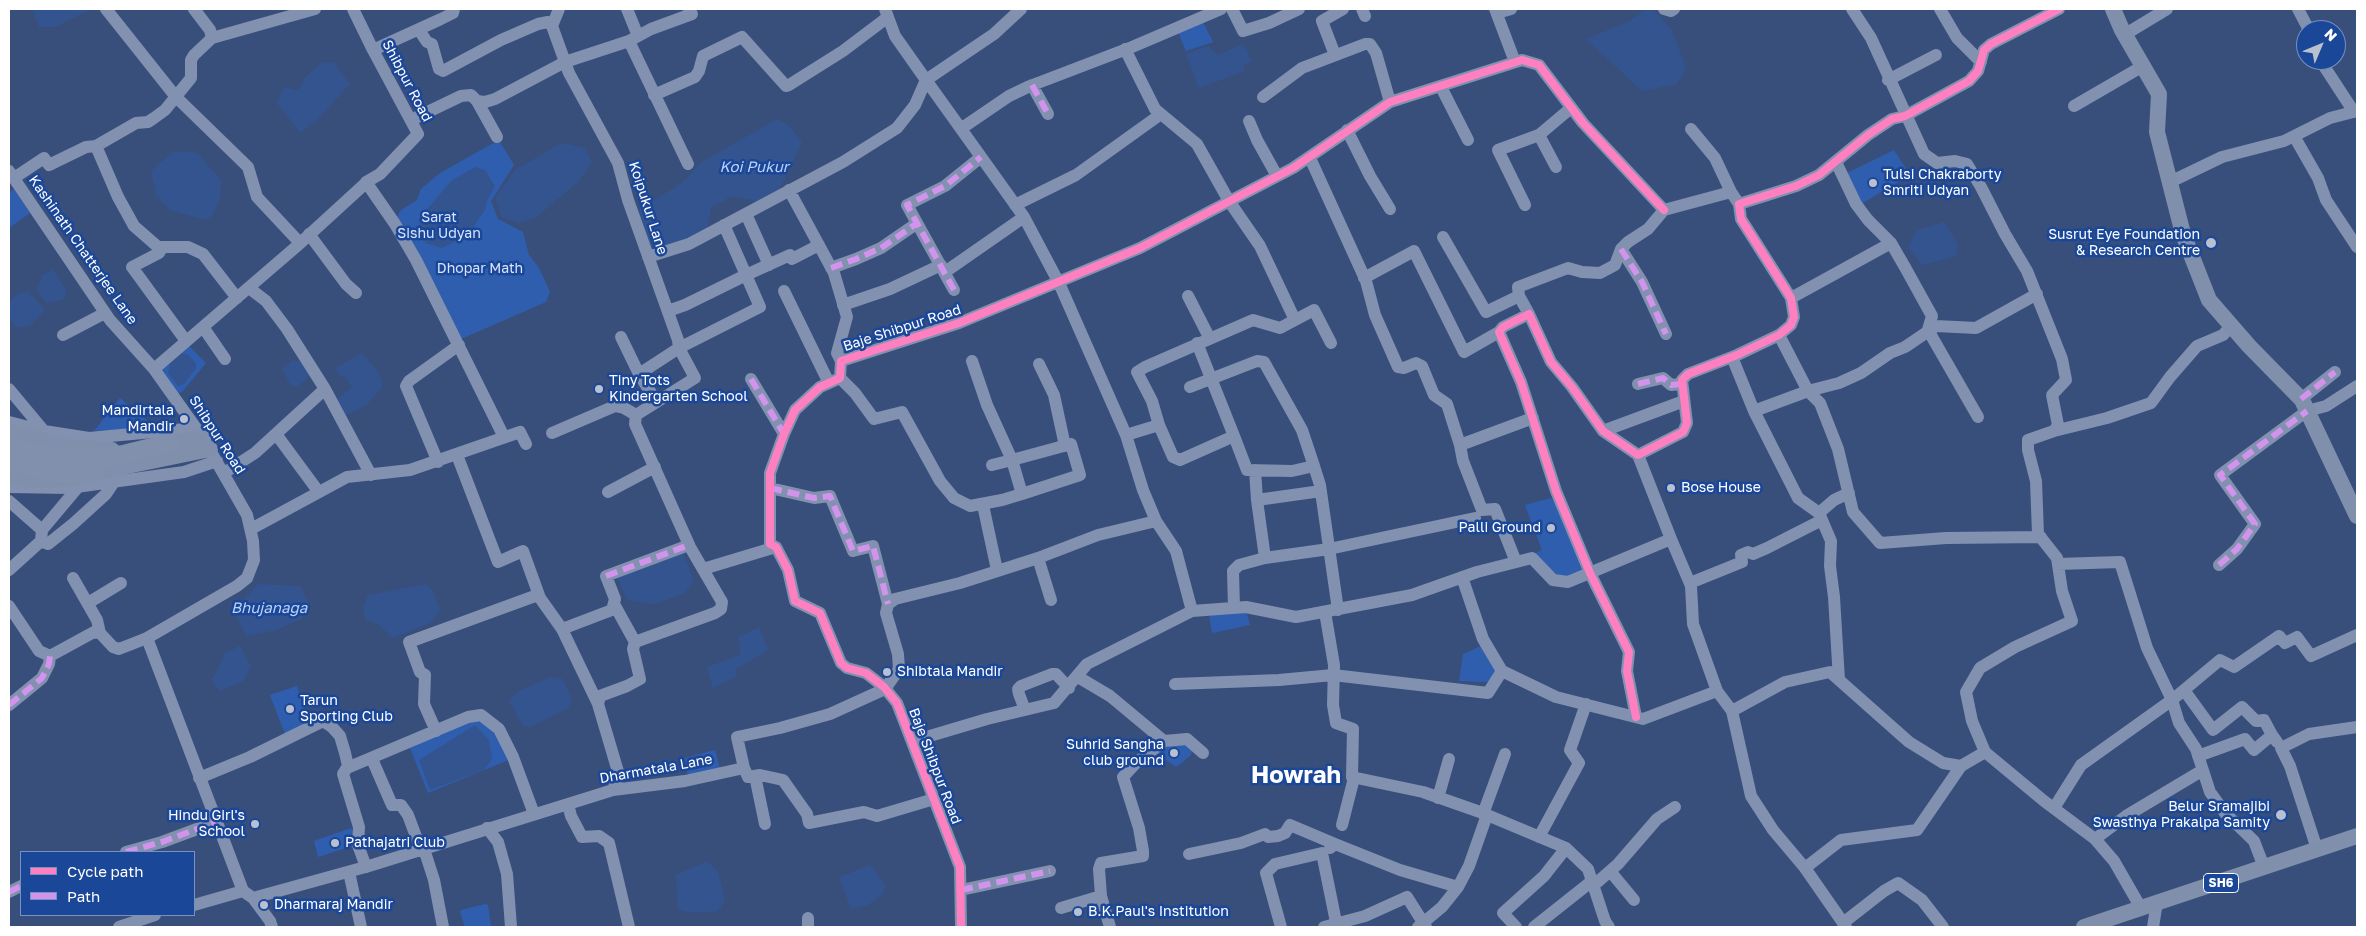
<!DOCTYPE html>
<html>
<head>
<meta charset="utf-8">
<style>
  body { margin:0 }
  #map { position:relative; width:2366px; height:936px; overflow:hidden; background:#384f7c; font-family:"Golos Text",sans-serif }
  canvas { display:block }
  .frame { position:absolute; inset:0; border:10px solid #fff; pointer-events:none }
  .legend { position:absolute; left:20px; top:851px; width:175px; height:65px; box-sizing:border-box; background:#1b4799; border:1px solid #7691c2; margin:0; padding:6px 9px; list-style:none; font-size:15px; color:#fff }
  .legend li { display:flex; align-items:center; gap:10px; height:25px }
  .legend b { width:25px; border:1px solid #7691c2 }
  .north { position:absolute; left:2296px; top:20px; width:50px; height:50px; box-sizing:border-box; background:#1b4799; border:1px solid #7691c2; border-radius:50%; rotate:45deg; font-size:14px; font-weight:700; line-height:20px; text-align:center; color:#fff }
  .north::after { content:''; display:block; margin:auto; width:18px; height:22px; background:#b9c1d1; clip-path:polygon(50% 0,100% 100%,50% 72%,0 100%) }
</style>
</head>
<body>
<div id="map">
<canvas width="2366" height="936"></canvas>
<div class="frame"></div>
<ul class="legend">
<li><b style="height:6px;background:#ff80c0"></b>Cycle path</li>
<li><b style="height:6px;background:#d193ec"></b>Path</li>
</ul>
<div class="north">N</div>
</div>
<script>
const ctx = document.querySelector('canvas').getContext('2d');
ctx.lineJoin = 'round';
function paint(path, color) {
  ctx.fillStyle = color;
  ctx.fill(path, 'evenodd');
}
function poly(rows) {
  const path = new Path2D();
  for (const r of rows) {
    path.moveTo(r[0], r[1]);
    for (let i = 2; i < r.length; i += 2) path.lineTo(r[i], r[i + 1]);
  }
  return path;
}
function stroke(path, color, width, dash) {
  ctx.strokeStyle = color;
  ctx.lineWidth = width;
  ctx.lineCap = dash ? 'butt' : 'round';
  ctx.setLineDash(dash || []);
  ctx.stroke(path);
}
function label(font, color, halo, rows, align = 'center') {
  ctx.font = font + ' "Golos Text",sans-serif';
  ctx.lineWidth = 5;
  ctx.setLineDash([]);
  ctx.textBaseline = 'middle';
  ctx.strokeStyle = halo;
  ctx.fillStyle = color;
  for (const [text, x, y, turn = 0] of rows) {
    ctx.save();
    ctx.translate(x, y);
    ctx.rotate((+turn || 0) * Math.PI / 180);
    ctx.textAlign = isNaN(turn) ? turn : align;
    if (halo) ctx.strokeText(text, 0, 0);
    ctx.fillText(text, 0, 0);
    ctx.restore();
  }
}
paint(poly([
  [1202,20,1213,42,1186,51,1177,30],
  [497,141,500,142,514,165,491,201,498,219,523,232,529,255,539,268,550,292,546,302,461,339,397,217,401,210,417,200,421,189,440,173],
  [1894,150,1910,175,1861,204,1845,174],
  [14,189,30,213,9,228,9,193],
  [186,343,206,363,182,392,175,394,163,374,162,364],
  [120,398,156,428,94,431],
  [1551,498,1559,506,1587,573,1569,580,1553,576,1532,555,1542,550,1525,505],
  [1246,610,1250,625,1212,633,1209,614],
  [1481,646,1499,672,1490,682,1459,681,1463,654],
  [297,686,310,723,285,734,270,695],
  [481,718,497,731,511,759,428,793,410,748,437,735],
  [1181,742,1192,751,1191,755,1176,767,1154,751],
  [715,750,721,773,688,777,685,758],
  [351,828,355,835,355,845,318,857,314,841],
  [485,904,488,905,491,927,465,927,460,912,461,910]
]), '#305eae');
paint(poly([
  [32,9,91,9,55,27,39,27],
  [1647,9,1653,9,1672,30,1686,68,1677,84,1642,91,1586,39,1628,22],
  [1243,44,1252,61,1243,65,1245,71,1199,88,1186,54,1208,46,1218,55],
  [323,62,334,63,350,84,317,120,300,133,277,103,284,87,298,91,306,76],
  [777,119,789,126,802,142,778,193,757,201,732,196,711,208,708,226,697,236,666,247,648,242,639,210,683,182,700,163],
  [562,143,585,148,592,163,577,183,535,218,519,223,502,218,495,198,515,170],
  [174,151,197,153,221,180,220,198,212,216,205,220,170,210,156,195,151,171],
  [475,167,485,170,495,186,487,201,486,208,469,234,442,248,426,243,418,220,451,181],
  [1944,222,1958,244,1957,256,1922,265,1908,247,1917,230],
  [53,270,67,291,63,300,46,303,37,290,42,275],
  [28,291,45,310,31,325,17,328,10,319,9,302,18,294],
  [180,353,187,354,196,363,196,368,184,384,178,386,168,373,170,363],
  [362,353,379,373,383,387,367,404,347,415,341,414,336,400,352,387,344,376,340,377,335,368],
  [293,360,303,363,311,375,297,387,290,384,282,369],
  [683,551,694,582,683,594,655,604,627,600,616,575],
  [258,584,300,586,310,606,302,618,277,630,246,636,234,610],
  [426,584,433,591,440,611,430,623,393,638,378,624,366,620,363,609,368,595],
  [759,627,768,650,736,669,736,677,713,688,707,667,740,655,738,637],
  [240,646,251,666,243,681,220,691,211,679,217,671,225,653],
  [550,677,563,679,572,700,568,708,531,727,523,726,509,701,519,691],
  [475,725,489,740,492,759,484,770,430,790,419,760],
  [707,861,718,872,725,900,718,911,695,913,678,910,676,875],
  [870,865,885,884,883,894,868,905,851,909,839,877]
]), '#34548f');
stroke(poly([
  [106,9,176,97,248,167,257,197,300,243],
  [559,9,552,26,569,73,618,163,628,200,678,340,679,348,639,374,656,401],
  [627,9,638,36],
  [1021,9,994,34,926,80,1024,217,1059,283,1126,435,1143,490,1156,521,1176,551,1192,611],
  [1232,9,1243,31,1269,23,1299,9],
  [1362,9,1365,16],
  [1495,9,1515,62],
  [1664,9,1671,11,1674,9],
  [1852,9,1871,38,1924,154,1937,163,1955,161,1967,164,1981,187,2005,234,2027,271,2062,359,2066,380,2052,395,2058,425,2054,431,2028,440,2028,450,2036,481,2038,534,2057,558,2062,591,2072,621,2015,647,1980,668,1966,692,1972,721,1985,752,2044,801,2095,839,2114,861,2141,908],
  [1940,9,1957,38,1981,62],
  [2298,9,2309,30],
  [1497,13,1511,9],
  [419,30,427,42,432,44,439,69,443,71,501,40,538,24,548,22,552,26],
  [2124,35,2167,9],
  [212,38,315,9],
  [629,41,651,29,692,14,689,9],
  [1125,49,1155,109,1197,144,1229,201,1260,246,1295,320],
  [373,50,441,19,453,13,454,9],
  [1335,55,1322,21,1343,9],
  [2320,60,2354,112],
  [1888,80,1936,55],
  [1032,85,1048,114],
  [1441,87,1468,140],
  [654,95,695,77,699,71,703,56,742,37,786,86,789,85,843,51,888,17],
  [1263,97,1302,68,1365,44,1370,44,1376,53,1390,102],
  [477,101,497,137],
  [2074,106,2143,66],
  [411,120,461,96,471,95,477,101,485,102,495,99,565,62,629,41,688,164],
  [1249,121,1257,140,1277,176],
  [962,128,1009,96,1030,86,1132,47,1221,9],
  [1691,129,1715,158,1731,192],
  [1347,130,1370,176,1390,209],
  [1539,135,1556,167],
  [2294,136,2318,178,2326,200,2357,247],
  [96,146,136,123,148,122,154,118,165,110,191,78,191,60,194,55,212,38,210,30,194,9],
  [1310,158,1366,281,1375,315,1398,367,1404,368,1416,363,1422,366,1434,395,1447,404,1460,445],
  [1836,162,1856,204,1868,220,1891,243,1906,269,1932,316,1928,330,1978,417],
  [9,171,110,320,154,369,203,438,247,515,253,541,254,560,247,578,237,586,147,638,243,891,253,898,270,921,272,927],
  [14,178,44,158,49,165,86,147,96,146,118,197,134,226,158,247,188,247,203,254,237,298],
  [366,182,395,224,416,260,504,437],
  [2170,182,2222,157,2284,141,2330,118,2357,111],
  [789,190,834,273,847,317,837,353,841,361],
  [1015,205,1076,175,1161,114],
  [1525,205,1498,150,1539,135,1571,108],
  [746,214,769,265],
  [309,234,346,284,356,293],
  [1443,237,1486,312,1519,296],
  [162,248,159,253,132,267,186,341],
  [1621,249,1642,282,1666,334],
  [648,257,689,244,843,162,897,128,915,105,926,80,895,36,885,9],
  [831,268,856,259,881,248,916,224],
  [945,272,1024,217],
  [1364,278,1414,251,1464,352,1499,332],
  [249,288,266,301,287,329,325,389,371,475],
  [954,290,907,205,945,186,981,157],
  [784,291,829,383],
  [1188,296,1209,337],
  [1791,298,1891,243],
  [843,305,890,289,941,265],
  [668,311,685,305,746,275,724,225],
  [1529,314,1519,296,1518,287,1568,268,1582,272,1600,273,1615,265,1621,249,1628,242,1648,229,1664,210,1731,192,1739,204],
  [203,327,225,359],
  [63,335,105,313],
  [1779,335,1808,391,1820,403,1838,449,1853,512,1880,543,1946,538,2041,537],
  [621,337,639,374],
  [1197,343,1234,436],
  [1732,357,1754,411],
  [972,361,987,405,1012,460,992,465],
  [1039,364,1054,395,1065,446],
  [154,369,297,246,368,181,380,174,418,134,373,50,353,9],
  [840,378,855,393,874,419,902,412,940,481,954,498,970,506,1002,500,1022,494,1080,475,1071,444,1012,460,1022,494],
  [751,379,784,434],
  [1638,384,1663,378,1671,385,1682,384],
  [1190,387,1257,361,1264,362,1302,430,1314,466],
  [9,389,44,431],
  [2301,399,2335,372],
  [9,422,44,431,89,438,196,428],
  [1159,425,1152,401,1137,372,1145,367,1253,320,1280,328,1314,310,1331,343],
  [1603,431,1684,401],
  [2054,431,2107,418,2151,403,2170,377,2197,346,2223,335,2231,326],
  [552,433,615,406,624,408,636,415],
  [276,434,318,491],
  [1126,435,1159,425,1173,457,1180,460,1234,436,1247,470,1292,471,1314,466,1320,485,1338,610],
  [457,455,498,562,523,551,540,598],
  [1638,455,1671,539],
  [438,462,406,386,409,381,459,345],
  [1255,470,1257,500],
  [224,473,255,453,325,389],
  [9,487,69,488,184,472,217,461],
  [770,488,814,498,830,496,853,551,873,546,888,604],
  [1321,491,1257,500,1265,558,1329,549,1475,518],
  [608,492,655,467],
  [9,501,42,530],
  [983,505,997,570],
  [1819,513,1798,498,1754,411,1808,391,1839,383,1861,373,1890,353,1905,347,1936,326,1976,328,2037,294],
  [251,529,347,477,410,470,520,432,526,444],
  [41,541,42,530,79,486],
  [1038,558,1051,600],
  [1516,562,1495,509,1482,510,1463,461,1460,445,1533,418],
  [2058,564,2120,562,2147,648,2172,700,2220,660,2234,667,2279,636,2285,643,2297,637,2311,656,2357,635],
  [2219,565,2237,549,2255,524,2220,475,2307,411,2326,406,2357,386],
  [703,569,776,547],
  [9,570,41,541,48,544,73,524,106,494,114,482],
  [1462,577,1483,639,1502,671,1556,697,1643,719,1717,691],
  [73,578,97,620,100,633],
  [1690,583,1742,562,1741,555,1748,552,1753,554,1767,548,1822,520],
  [88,603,121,583],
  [614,604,635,642],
  [9,606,39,651,50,656,94,632,100,633,113,647,119,649,147,638],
  [1234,608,1233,571,1239,565,1265,558],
  [1325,612,1334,665,1333,705,1336,723,1353,729,1352,777,1423,792,1480,812,1566,848,1588,869,1605,921,1609,927],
  [1078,677,1110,696,1164,741],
  [1839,680,1834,597,1830,566,1831,541,1819,513,1834,500,1849,493],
  [1175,684,1279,680,1333,675,1488,693,1502,671],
  [2184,690,2213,730,2242,707,2256,721,2264,720,2272,735],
  [598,704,600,696,627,686,640,679,633,649,635,642,715,613,721,609,722,602,690,547,635,424,636,415,695,378,679,348,760,307,746,275,790,255,792,259,819,245],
  [9,705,42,678,49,664,50,656],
  [1025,710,1019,694,1018,689,1021,686,1052,674,1056,674,1069,688],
  [1732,711,1751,796,1773,830,1805,868,1846,927],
  [1636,717,1627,671,1629,652,1590,573,1556,491,1521,382,1499,332,1503,327,1529,314,1551,362,1572,387,1603,431,1638,455,1683,432,1687,423,1682,380,1688,374,1737,355,1779,335,1791,325,1794,317,1791,298,1741,219,1739,204,1796,186,1819,175,1868,135,1892,119,1905,116,1969,81,1978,71,1984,50,1991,44,2059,9],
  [436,731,424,704,425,675,420,672,409,642,535,596,540,598,562,629],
  [913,741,987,719,1054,703,1087,664,1192,611,1246,607,1296,617,1412,595,1477,572,1532,558,1553,580,1568,582,1671,539,1691,586,1693,624,1717,691,1732,711,1785,682,1830,672,1909,742,1943,763,1961,766,1985,752],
  [2198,756,2245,739,2254,750,2272,735,2277,742],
  [372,759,392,805,401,805,408,815,421,850],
  [347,768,468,717,481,715,499,729,513,757,534,814],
  [744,768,748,777,760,775,783,780,807,814,809,823,864,812,877,816,934,799],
  [755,776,765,824],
  [199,778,250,757,323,721,332,727,340,736,345,753,348,766,343,774,359,827,358,845,366,867],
  [613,790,619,775,598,704,562,629,612,610,615,599,606,576,689,545],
  [1438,798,1449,759],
  [568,804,571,816,582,837,599,836,609,843,629,927],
  [2054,808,2081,765,2172,700,2179,723,2196,749,2210,792,2225,813,2254,841,2264,867],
  [1483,814,1505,754],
  [1342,825,1354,778],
  [487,828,498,842,507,874,511,927],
  [1539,837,1579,763,1570,750,1586,704],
  [2095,839,2126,816,2203,770],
  [1330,848,1335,844,1400,870,1458,887],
  [424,849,434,880,443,927],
  [2317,849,2290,766,2281,748,2309,734,2357,727],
  [126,852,162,842,216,822],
  [1189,854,1241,843,1265,834,1268,837,1278,836,1285,833,1290,825,1335,844],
  [1805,868,1841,840,1917,830,1961,766],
  [1610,871,1634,900],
  [349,872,361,927],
  [1593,886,1618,864,1657,819,1675,807],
  [961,890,1050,871],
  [9,892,21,886],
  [253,898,369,866,613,790,685,781,744,768,737,737,780,728,830,714,885,689,899,669,898,654,886,613,888,604,895,599,960,583,1038,558,1098,535,1156,521],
  [194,905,243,891],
  [1061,908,1101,896],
  [1843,923,1884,891,1898,883,1922,900,1943,927],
  [119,927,155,915],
  [808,927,808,918],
  [961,927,960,867,897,703,884,687,866,673,847,668,841,663,820,613,795,601,788,570,776,547,770,544,770,473,784,434,795,410,820,387,840,378,841,361,959,323,1140,248,1293,168,1390,102,1522,60,1539,65,1583,123,1664,210],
  [1110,927,1101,896,1099,869,1101,863,1143,856,1143,851,1139,828,1123,777,1136,763,1164,741,1187,739,1203,753],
  [1281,927,1266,873,1275,864,1322,853,1337,927],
  [1324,927,1365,916,1407,897,1426,927],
  [1418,927,1442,907,1458,887,1469,866,1487,815],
  [1516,927,1503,913,1544,876,1566,848],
  [1534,927,1592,881],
  [2153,927,2157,902]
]), '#8291af', 12);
stroke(poly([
  [2113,9,2122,30,2159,94,2157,132,2183,234,2209,300,2249,346,2302,400,2357,516],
  [9,432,71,448,112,450],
  [158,445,203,438],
  [9,478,36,480,64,479,210,449],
  [2084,927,2357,836]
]), '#8090ac', 16);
stroke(poly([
  [9,446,27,452,67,458,94,459,121,455,170,443],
  [9,461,38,469,64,473,94,473]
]), '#8090ad', 19);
stroke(poly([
  [1032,85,1048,114],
  [1621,249,1642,282,1666,334],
  [831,268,856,259,881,248,916,224],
  [954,290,907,205,945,186,981,157],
  [751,379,784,434],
  [1638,384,1663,378,1671,385,1682,384],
  [2301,399,2335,372],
  [770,488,814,498,830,496,853,551,873,546,888,604],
  [2219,565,2237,549,2255,524,2220,475,2307,411],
  [606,576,689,545],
  [9,705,42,678,49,664,50,656],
  [126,852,162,842,216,822],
  [961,890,1050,871],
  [9,892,21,886]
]), '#d193ec', 6, [12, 6]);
stroke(poly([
  [1636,717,1627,671,1629,652,1590,573,1556,491,1521,382,1499,332,1503,327,1529,314,1551,362,1572,387,1603,431,1638,455,1683,432,1687,423,1682,380,1688,374,1737,355,1779,335,1791,325,1794,317,1791,298,1741,219,1739,204,1796,186,1819,175,1868,135,1892,119,1905,116,1969,81,1978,71,1984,50,1991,44,2059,9],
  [961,927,960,867,897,703,884,687,866,673,847,668,841,663,820,613,795,601,788,570,776,547,770,544,770,473,784,434,795,410,820,387,840,378,841,361,959,323,1140,248,1293,168,1390,102,1522,60,1539,65,1583,123,1664,210]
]), '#ff80c0', 8);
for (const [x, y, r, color] of [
  [1873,183,5,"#b9c1d1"],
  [2211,243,6,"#b9c1d1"],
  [599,389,5,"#b9c1d1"],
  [184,419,5,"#b9c1d1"],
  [1671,488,5,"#b9c1d1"],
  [1551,528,5,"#b9c1d1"],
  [887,672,5,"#b9c1d1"],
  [290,709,5,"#b9c1d1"],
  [1174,753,5,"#b9c1d1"],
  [2281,815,6,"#b9c1d1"],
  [255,824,5,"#b9c1d1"],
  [335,843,5,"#b9c1d1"],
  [264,905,5,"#b9c1d1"],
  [1078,912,5,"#b9c1d1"]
]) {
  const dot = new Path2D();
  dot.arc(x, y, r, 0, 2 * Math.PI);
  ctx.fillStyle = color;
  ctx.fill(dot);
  stroke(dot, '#1b4799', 2);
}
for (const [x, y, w] of [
  [2221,883,35]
]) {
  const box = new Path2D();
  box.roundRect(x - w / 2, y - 9.5, w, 19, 4);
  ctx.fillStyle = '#1b4799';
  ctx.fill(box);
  stroke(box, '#fff', 1);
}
label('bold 12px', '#fff', null, [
  ["SH6",2221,883]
]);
label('14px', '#fff', '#1b4799', [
  ["Shibpur Road",407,81,62],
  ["Koipukur Lane",648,208,72],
  ["Kashinath Chatterjee Lane",83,250,55],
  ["Baje Shibpur Road",902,328,-18],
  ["Shibpur Road",217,435,57],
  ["Baje Shibpur Road",935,766,69],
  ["Dharmatala Lane",656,769,-10]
]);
label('14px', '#fff', '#1b4799', [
  ["Tulsi Chakraborty",1883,175],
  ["Smriti Udyan",1883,191],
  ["Susrut Eye Foundation",2200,235,"right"],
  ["& Research Centre",2200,251,"right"],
  ["Tiny Tots",609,381],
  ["Kindergarten School",609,397],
  ["Mandirtala",174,411,"right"],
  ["Mandir",174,427,"right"],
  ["Bose House",1681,488],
  ["Palli Ground",1541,528,"right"],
  ["Shibtala Mandir",897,672],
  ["Tarun",300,701],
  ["Sporting Club",300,717],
  ["Suhrid Sangha",1164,745,"right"],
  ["club ground",1164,761,"right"],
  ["Belur Sramajibi",2270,807,"right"],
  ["Swasthya Prakalpa Samity",2270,823,"right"],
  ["Hindu Girl's",245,816,"right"],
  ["School",245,832,"right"],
  ["Pathajatri Club",345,843],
  ["Dharmaraj Mandir",274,905],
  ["B.K.Paul's Institution",1088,912]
], 'left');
label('14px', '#d8e5fb', '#1b4799', [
  ["Sarat",439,218],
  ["Sishu Udyan",439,234],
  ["Dhopar Math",480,269]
]);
label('italic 15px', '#bdd2f7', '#1b4799', [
  ["Koi Pukur",754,167],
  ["Bhujanaga",269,608]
]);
label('bold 24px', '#fff', '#1b4799', [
  ["Howrah",1296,775]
]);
</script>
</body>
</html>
